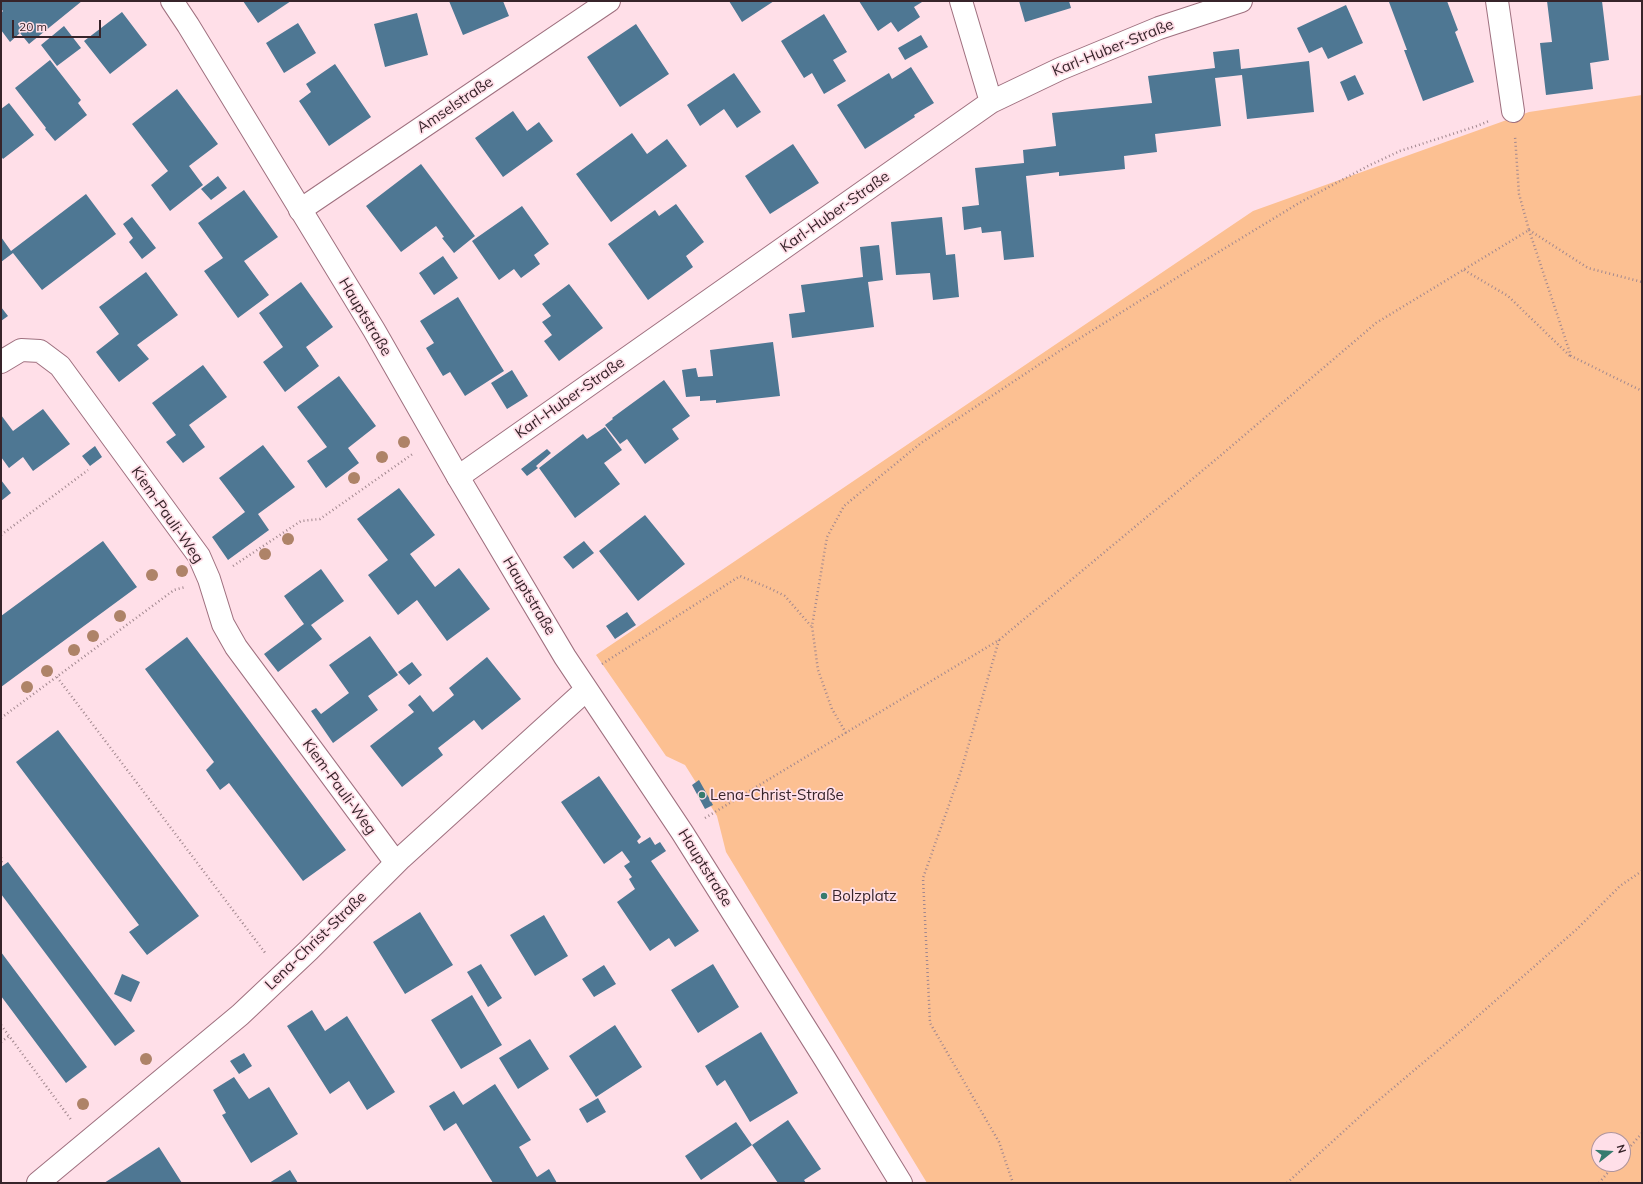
<!DOCTYPE html>
<html>
<head>
<meta charset="utf-8">
<style>
  body { margin:0 }
  #map { position:relative; width:1643px; height:1184px; overflow:hidden; background:#ffdfe8; font-family:Mulish,sans-serif }
  canvas { display:block }
  .frame { position:absolute; inset:0; border:2px solid #37242a; pointer-events:none }
  .north { position:absolute; left:1591px; top:1132px; width:40px; height:40px; box-sizing:border-box; background:#ffdfe8; border:1px solid #af949c; border-radius:50%; rotate:73deg; font-size:11px; font-weight:700; line-height:16px; text-align:center; color:#37242a }
  .north::after { content:''; display:block; margin:auto; width:14px; height:18px; background:#377b6e; clip-path:polygon(50% 0,100% 100%,50% 72%,0 100%) }
  .scale { position:absolute; left:12px; top:20px; width:89px; height:18px; box-sizing:border-box; border:2px solid #37242a; border-top:0; padding-left:5px; font-size:12px; line-height:14px; white-space:nowrap; color:#37242a; -webkit-text-stroke:3px #ffdfe8; paint-order:stroke }
</style>
</head>
<body>
<div id="map">
<canvas width="1643" height="1184"></canvas>
<div class="frame"></div>
<div class="north">N</div>
<div class="scale">20 m</div>
</div>
<script>
const ctx = document.querySelector('canvas').getContext('2d');
ctx.lineJoin = 'round';
function paint(path, color) {
  ctx.fillStyle = color;
  ctx.fill(path, 'evenodd');
}
function poly(rows) {
  const path = new Path2D();
  for (const r of rows) {
    path.moveTo(r[0], r[1]);
    for (let i = 2; i < r.length; i += 2) path.lineTo(r[i], r[i + 1]);
  }
  return path;
}
function stroke(path, color, width, dash) {
  ctx.strokeStyle = color;
  ctx.lineWidth = width;
  ctx.lineCap = dash ? 'butt' : 'round';
  ctx.setLineDash(dash || []);
  ctx.stroke(path);
}
function label(font, color, halo, rows, align = 'center') {
  ctx.font = font + ' Mulish,sans-serif';
  ctx.lineWidth = 3.5;
  ctx.setLineDash([]);
  ctx.textBaseline = 'middle';
  ctx.strokeStyle = halo;
  ctx.fillStyle = color;
  for (const [text, x, y, turn = 0] of rows) {
    ctx.save();
    ctx.translate(x, y);
    ctx.rotate((+turn || 0) * Math.PI / 180);
    ctx.textAlign = isNaN(turn) ? turn : align;
    if (halo) ctx.strokeText(text, 0, 0);
    ctx.fillText(text, 0, 0);
    ctx.restore();
  }
}
paint(poly([
  [1642,95,1642,1183,927,1183,726,852,717,816,685,765,666,756,596,655,1253,211,1529,112],
  [1599,1140,1623,1140,1623,1164,1599,1164]
]), '#fcc092');
paint(poly([
  [1,1,82,1,29,44,20,33,10,42,1,30,1,13,3,11,1,9],
  [243,1,291,1,258,23],
  [449,1,503,1,509,16,463,35],
  [729,1,774,1,742,22],
  [859,1,921,1,922,2,914,7,920,17,898,32,891,22,878,31],
  [1019,1,1069,1,1071,8,1025,22],
  [1391,1,1447,1,1458,30,1455,32,1474,82,1423,101,1404,50,1407,50,1389,2],
  [1547,1,1602,1,1609,60,1590,63,1593,89,1546,95,1540,43,1552,42],
  [1346,5,1363,43,1328,59,1322,47,1309,53,1297,28],
  [122,12,147,45,110,74,84,41],
  [417,13,428,55,385,67,374,24],
  [824,14,847,52,833,60,846,81,824,94,812,73,804,78,781,41],
  [298,23,316,53,284,73,266,43],
  [636,24,669,74,620,107,587,57],
  [64,26,81,48,57,66,41,45],
  [921,35,928,47,905,60,898,48],
  [1239,49,1241,69,1309,61,1314,112,1247,119,1242,75,1215,78,1221,126,1155,134,1157,152,1124,156,1125,169,1059,176,1059,172,1026,176,1034,257,1004,260,1001,231,982,233,981,227,964,230,962,207,979,205,975,168,1024,163,1023,150,1056,146,1052,113,1152,103,1148,76,1215,68,1213,52],
  [50,60,81,100,78,103,87,115,55,141,45,129,46,128,15,88],
  [335,64,371,117,329,146,299,101,311,92,306,84],
  [911,67,934,103,914,115,915,117,865,149,837,105,889,73,892,79],
  [734,73,761,112,737,128,724,109,700,126,687,105],
  [1355,75,1364,94,1348,101,1340,82],
  [177,89,218,144,189,166,203,185,170,211,151,185,168,171,132,124],
  [9,103,34,135,3,159,1,156,1,109],
  [513,111,527,131,539,122,553,141,503,177,475,138],
  [632,133,647,154,667,139,687,166,611,222,576,174],
  [793,144,819,183,770,214,745,176],
  [421,164,475,236,454,253,442,238,444,237,436,226,401,252,366,206],
  [218,176,227,188,211,200,201,189],
  [244,190,278,237,244,261,269,295,238,318,204,271,223,258,198,223],
  [86,194,116,234,42,290,13,253,1,262,1,237,11,251],
  [676,204,704,242,686,256,693,267,648,300,608,244,655,210,659,216],
  [522,206,549,244,534,255,540,264,521,278,514,269,499,280,472,241],
  [132,217,156,248,142,259,129,242,133,238,123,224],
  [942,217,946,255,955,254,959,297,933,300,930,273,896,275,891,222],
  [879,245,883,280,868,282,874,327,792,338,789,314,805,312,801,285,863,277,860,247],
  [443,256,458,278,434,295,419,273],
  [146,272,178,315,137,345,149,359,119,382,96,352,119,334,99,307],
  [301,282,333,327,306,347,319,366,285,392,263,362,283,347,259,313],
  [569,284,603,328,559,361,544,341,552,335,542,322,551,316,542,304],
  [458,297,504,371,465,396,450,372,443,376,426,348,434,343,420,321],
  [1,307,8,316,1,321],
  [773,342,780,396,716,403,716,400,700,401,700,396,686,397,682,370,696,368,698,377,713,376,710,350],
  [203,365,227,397,189,425,205,447,183,463,166,442,176,435,152,403],
  [512,370,528,396,507,409,491,383],
  [339,376,376,426,348,448,359,463,326,488,307,461,327,447,297,407],
  [664,380,690,416,672,429,679,439,645,464,627,439,620,444,605,425,613,419,612,418],
  [43,409,70,444,33,471,23,457,9,468,1,457,1,415,13,431],
  [605,427,622,450,604,463,620,484,575,518,539,468,583,434,587,439],
  [263,445,295,487,258,514,269,530,228,560,212,537,245,512,219,478],
  [95,446,102,457,90,466,82,456],
  [547,449,551,453,536,466,538,468,527,476,521,469],
  [1,480,11,493,1,501],
  [399,488,435,535,410,554,435,587,459,568,490,609,447,641,417,600,398,615,368,575,388,560,357,519],
  [645,515,685,564,638,601,599,551],
  [103,541,137,587,1,687,1,616],
  [584,541,594,553,573,569,563,557],
  [321,569,344,601,311,625,322,639,278,672,264,654,304,624,284,596],
  [627,612,636,625,615,639,606,626],
  [370,636,398,675,368,696,378,710,333,743,311,711,316,708,321,714,349,693,329,665],
  [187,637,346,850,303,881,229,783,220,790,206,770,214,762,145,669],
  [487,657,521,699,482,730,474,720,438,748,443,755,402,787,370,746,414,712,408,705,420,695,433,712,437,709,454,695,449,688],
  [412,662,422,675,409,685,398,672],
  [58,730,199,916,147,955,129,932,139,925,16,762],
  [599,776,641,837,637,841,639,844,650,837,655,845,660,842,666,851,651,861,699,931,675,947,669,938,650,951,617,902,635,889,629,879,632,877,624,866,630,862,622,851,604,864,561,802],
  [699,780,713,805,705,809,692,785],
  [8,862,135,1031,115,1046,1,894,1,867],
  [420,912,453,965,405,994,373,942],
  [544,915,568,956,535,976,510,935],
  [1,952,87,1067,66,1083,1,996],
  [481,964,502,998,488,1007,467,972],
  [713,964,739,1007,698,1033,671,990],
  [604,965,616,984,594,997,582,979],
  [122,974,140,982,131,1002,114,994],
  [472,995,502,1045,461,1069,431,1020],
  [312,1010,325,1031,347,1016,395,1092,367,1110,349,1081,330,1094,287,1026],
  [615,1025,642,1067,596,1097,569,1056],
  [761,1032,798,1093,750,1122,725,1080,717,1086,705,1066],
  [530,1039,549,1069,518,1089,499,1058],
  [244,1053,252,1066,239,1074,230,1061],
  [234,1077,249,1099,269,1087,298,1134,251,1163,222,1115,226,1113,213,1090],
  [495,1084,531,1140,519,1147,537,1177,549,1169,557,1183,493,1183,456,1123,444,1131,429,1106,454,1091,463,1105],
  [598,1098,606,1112,587,1123,579,1109],
  [788,1120,821,1169,804,1180,806,1183,778,1183,752,1145],
  [736,1122,752,1145,701,1180,685,1156],
  [159,1147,182,1183,104,1183,115,1176],
  [290,1170,298,1183,269,1183]
]), '#4e7793');
const street = poly([
  [961,1,991,102],
  [1497,1,1513,111],
  [300,210,609,1],
  [1,362,21,350,40,351,60,366,199,556,209,579,223,624,236,647,396,863],
  [458,477,991,102,1060,69,1159,28,1241,1],
  [38,1183,240,1015,309,950,401,858,586,690]
]);
const secondary = poly([
  [172,1,188,25,374,330,458,477,565,657,682,832,825,1059,901,1183]
]);
stroke(street, '#9f707f', 24);
stroke(secondary, '#9f707f', 24);
stroke(poly([
  [1529,230,1571,356,1642,391],
  [1529,230,1588,268,1642,282],
  [1464,270,1508,296,1570,356],
  [1,535,88,470],
  [233,566,301,521,320,519,414,453],
  [999,640,961,771,923,878,930,1023,999,1142,1013,1183],
  [602,664,740,576,769,588,785,596,811,626],
  [57,677,266,954],
  [1,718,174,590,185,587],
  [846,733,832,709,818,670,812,626,827,537,844,506,921,443,1061,350,1194,267,1299,203,1368,166,1400,151,1477,126,1489,121],
  [705,818,999,640,1220,456,1376,323,1529,230,1519,194,1515,136],
  [1,858,3,860,1,862],
  [1,1025,72,1121],
  [1,1042,9,1036],
  [1623,1155,1642,1133],
  [1287,1183,1367,1110,1462,1030,1577,929,1620,886,1642,871],
  [1599,1183,1615,1164]
]), '#a1878e', 2.5, [1, 3]);
stroke(street, '#fff', 22);
stroke(secondary, '#fff', 22);
ctx.fillStyle = '#ae8368';
for (const [x, y] of [
  [404,442],
  [382,457],
  [354,478],
  [288,539],
  [265,554],
  [182,571],
  [152,575],
  [120,616],
  [93,636],
  [74,650],
  [47,671],
  [27,687],
  [146,1059],
  [83,1104]
]) {
  ctx.beginPath();
  ctx.arc(x, y, 6, 0, 2 * Math.PI);
  ctx.fill();
}
for (const [x, y, r, color] of [
  [702,795,4,"#377b6e"],
  [824,896,4,"#377b6e"]
]) {
  const dot = new Path2D();
  dot.arc(x, y, r, 0, 2 * Math.PI);
  ctx.fillStyle = color;
  ctx.fill(dot);
  stroke(dot, '#ffdfe8', 1.5);
}
label('15px', '#37242a', '#ffdfe8', [
  ["Karl-Huber-Straße",1113,48,-22],
  ["Amselstraße",455,105,-34],
  ["Karl-Huber-Straße",835,212,-35],
  ["Hauptstraße",365,317,59],
  ["Karl-Huber-Straße",570,398,-35],
  ["Kiem-Pauli-Weg",167,515,55],
  ["Hauptstraße",529,596,59],
  ["Kiem-Pauli-Weg",339,787,54],
  ["Hauptstraße",705,868,58],
  ["Lena-Christ-Straße",316,941,-44]
]);
label('15px', '#37242a', '#ffdfe8', [
  ["Lena-Christ-Straße",710,795],
  ["Bolzplatz",832,896]
], 'left');
</script>
</body>
</html>
